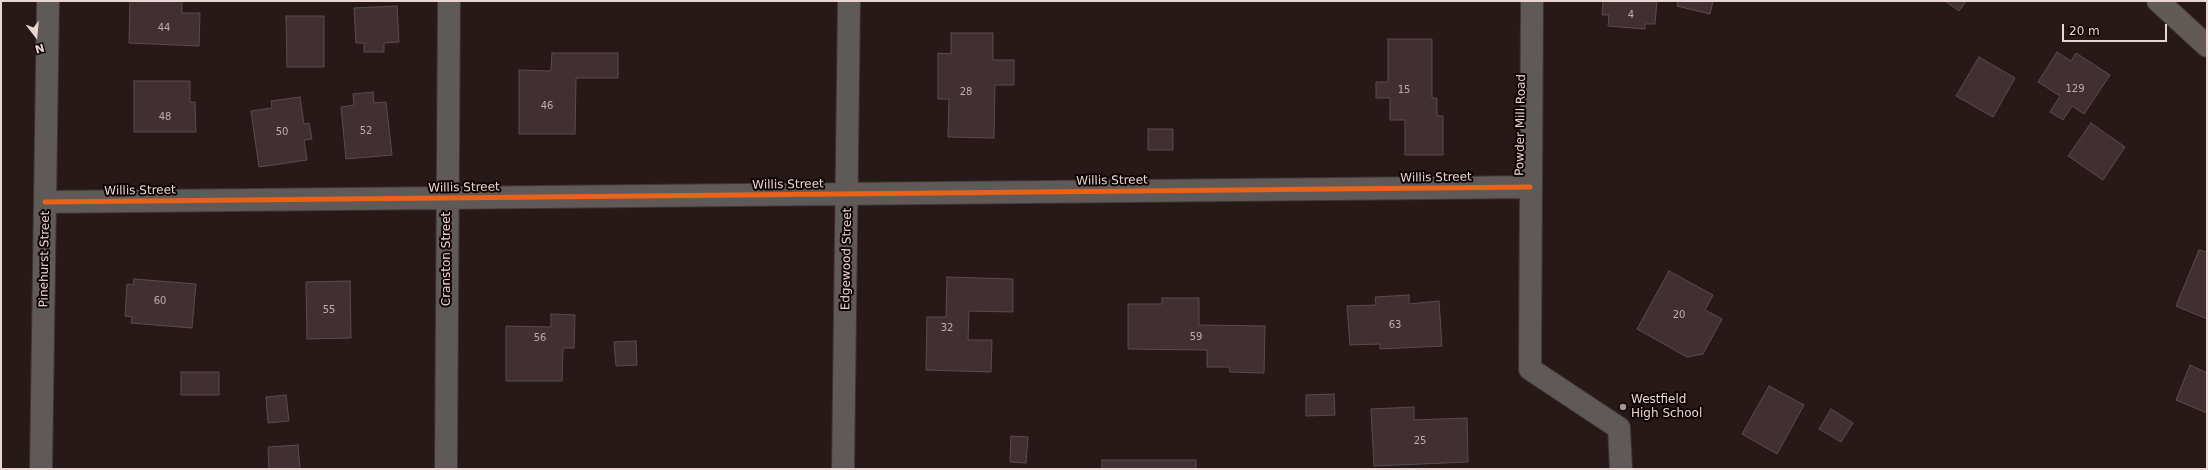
<!DOCTYPE html>
<html>
<head>
<meta charset="utf-8">
<style>
  body { margin:0 }
  #map { position:relative; width:2208px; height:470px; overflow:hidden; background:#271917; font-family:"DejaVu Sans",sans-serif }
  canvas { display:block }
  .frame { position:absolute; inset:0; border:2px solid #e9d6d3; pointer-events:none }
  .north { position:absolute; left:16px; top:16px; width:40px; height:40px; -webkit-text-stroke:3px #0e0404; paint-order:stroke; rotate:164deg; font-size:11px; font-weight:700; line-height:16px; text-align:center; color:#e9d6d3 }
  .north::after { content:''; display:block; margin:auto; width:14px; height:18px; background:#e9d6d3; clip-path:polygon(50% 0,100% 100%,50% 72%,0 100%) }
  .scale { position:absolute; left:2062px; top:24px; width:105px; height:18px; box-sizing:border-box; border:2px solid #e9d6d3; border-top:0; padding-left:5px; font-size:12px; line-height:14px; white-space:nowrap; color:#e9d6d3; -webkit-text-stroke:3px #0e0404; paint-order:stroke }
</style>
</head>
<body>
<div id="map">
<canvas width="2208" height="470"></canvas>
<div class="frame"></div>
<div class="north">N</div>
<div class="scale">20 m</div>
</div>
<script>
const ctx = document.querySelector('canvas').getContext('2d');
ctx.lineJoin = 'round';
function paint(path, color) {
  ctx.fillStyle = color;
  ctx.fill(path, 'evenodd');
}
function poly(rows) {
  const path = new Path2D();
  for (const r of rows) {
    path.moveTo(r[0], r[1]);
    for (let i = 2; i < r.length; i += 2) path.lineTo(r[i], r[i + 1]);
  }
  return path;
}
function stroke(path, color, width, dash) {
  ctx.strokeStyle = color;
  ctx.lineWidth = width;
  ctx.lineCap = dash ? 'butt' : 'round';
  ctx.setLineDash(dash || []);
  ctx.stroke(path);
}
function label(font, color, halo, rows, align = 'center') {
  ctx.font = font + ' "DejaVu Sans",sans-serif';
  ctx.lineWidth = 4;
  ctx.setLineDash([]);
  ctx.textBaseline = 'middle';
  ctx.strokeStyle = halo;
  ctx.fillStyle = color;
  for (const [text, x, y, turn = 0] of rows) {
    ctx.save();
    ctx.translate(x, y);
    ctx.rotate((+turn || 0) * Math.PI / 180);
    ctx.textAlign = isNaN(turn) ? turn : align;
    if (halo) ctx.strokeText(text, 0, 0);
    ctx.fillText(text, 0, 0);
    ctx.restore();
  }
}
const building = poly([
  [130,1,182,1,182,13,200,13,199,46,129,43,130,1],
  [1603,1,1657,1,1655,24,1645,24,1645,29,1608,26,1609,15,1602,15,1603,1],
  [1678,1,1713,1,1710,14,1677,6,1678,1],
  [1945,1,1966,1,1959,11,1945,1],
  [397,6,399,42,384,43,384,52,364,52,364,43,356,43,354,8,397,6],
  [286,16,324,16,324,67,287,67,286,16],
  [951,33,993,33,993,60,1014,60,1014,85,995,85,994,138,948,137,949,99,938,99,938,53,951,54,951,33],
  [1388,39,1432,39,1432,98,1437,98,1437,116,1443,116,1443,155,1405,155,1405,120,1390,120,1390,98,1376,98,1376,82,1388,82,1388,39],
  [2057,52,2071,61,2076,53,2110,75,2084,114,2072,106,2063,120,2050,112,2060,96,2038,82,2057,52],
  [552,53,618,53,618,78,576,78,575,134,519,134,519,70,551,71,552,53],
  [1979,57,2015,78,1993,117,1956,96,1979,57],
  [134,81,190,81,190,102,195,102,196,132,134,132,134,81],
  [373,92,374,103,386,102,392,155,346,159,341,107,354,105,353,94,373,92],
  [300,97,304,124,309,123,312,139,304,140,307,160,259,167,251,111,272,108,271,101,300,97],
  [2091,123,2125,147,2103,180,2068,156,2091,123],
  [1148,129,1173,129,1173,150,1148,150,1148,129],
  [2199,250,2207,252,2207,319,2176,306,2199,250],
  [1669,271,1713,295,1705,310,1722,319,1703,354,1687,357,1637,329,1669,271],
  [947,277,1013,279,1013,312,969,311,968,340,992,340,991,372,926,370,927,317,946,317,947,277],
  [134,279,196,284,192,328,131,323,132,317,125,316,127,284,133,285,134,279],
  [350,281,351,338,307,339,306,282,350,281],
  [1409,295,1409,304,1439,301,1442,346,1380,349,1380,344,1350,345,1347,306,1376,305,1375,297,1409,295],
  [1162,298,1199,298,1199,325,1265,326,1264,373,1230,372,1229,367,1207,367,1207,350,1128,349,1128,304,1162,304,1162,298],
  [551,314,575,315,574,348,563,348,562,381,506,381,506,326,551,327,551,314],
  [636,341,637,365,616,366,614,342,636,341],
  [2190,365,2207,373,2207,413,2176,400,2190,365],
  [181,372,219,372,219,395,181,395,181,372],
  [1769,386,1804,405,1777,454,1742,434,1769,386],
  [1334,394,1335,415,1306,416,1306,395,1334,394],
  [286,395,289,421,268,423,266,397,286,395],
  [1414,407,1414,420,1467,418,1468,462,1374,466,1371,409,1414,407],
  [1831,409,1853,423,1841,442,1819,429,1831,409],
  [1011,436,1028,437,1026,463,1010,462,1011,436],
  [298,445,300,469,269,469,268,447,298,445],
  [1102,460,1196,460,1196,469,1102,469,1102,460]
]);
paint(building, '#412f32');
stroke(building, '#594d4e', 1);
const minor = poly([
  [1532,1,1530,369,1619,428,1621,469],
  [45,202,1530,187],
  [41,469,48,1],
  [446,469,449,1],
  [843,469,849,1]
]);
const major = poly([
  [2158,1,2207,46]
]);
stroke(minor, '#403433', 24);
stroke(major, '#403433', 24);
stroke(minor, '#5f5a57', 22);
stroke(major, '#625a57', 22);
stroke(poly([
  [45,202,1530,187]
]), '#ea6118', 5);
for (const [x, y, r, color] of [
  [1623,407,4,"#a59491"]
]) {
  const dot = new Path2D();
  dot.arc(x, y, r, 0, 2 * Math.PI);
  ctx.fillStyle = color;
  ctx.fill(dot);
  stroke(dot, '#0e0404', 1.5);
}
label('10px', '#bfacab', null, [
  ["4",1631,15],
  ["44",164,28],
  ["129",2075,89],
  ["15",1404,90],
  ["28",966,92],
  ["46",547,106],
  ["48",165,117],
  ["52",366,131],
  ["50",282,132],
  ["60",160,301],
  ["55",329,310],
  ["20",1679,315],
  ["63",1395,325],
  ["32",947,328],
  ["59",1196,337],
  ["56",540,338],
  ["25",1420,441]
]);
label('12px', '#e9d6d3', '#0e0404', [
  ["Powder Mill Road",1521,125,-89],
  ["Willis Street",1436,178,-1],
  ["Willis Street",1112,181,-1],
  ["Willis Street",788,185,-1],
  ["Willis Street",464,188,-1],
  ["Willis Street",140,191,-1],
  ["Pinehurst Street",45,259,-89],
  ["Cranston Street",447,259,-90],
  ["Edgewood Street",847,259,-89]
]);
label('12px', '#e9d6d3', '#0e0404', [
  ["Westfield",1631,400],
  ["High School",1631,414]
], 'left');
</script>
</body>
</html>
